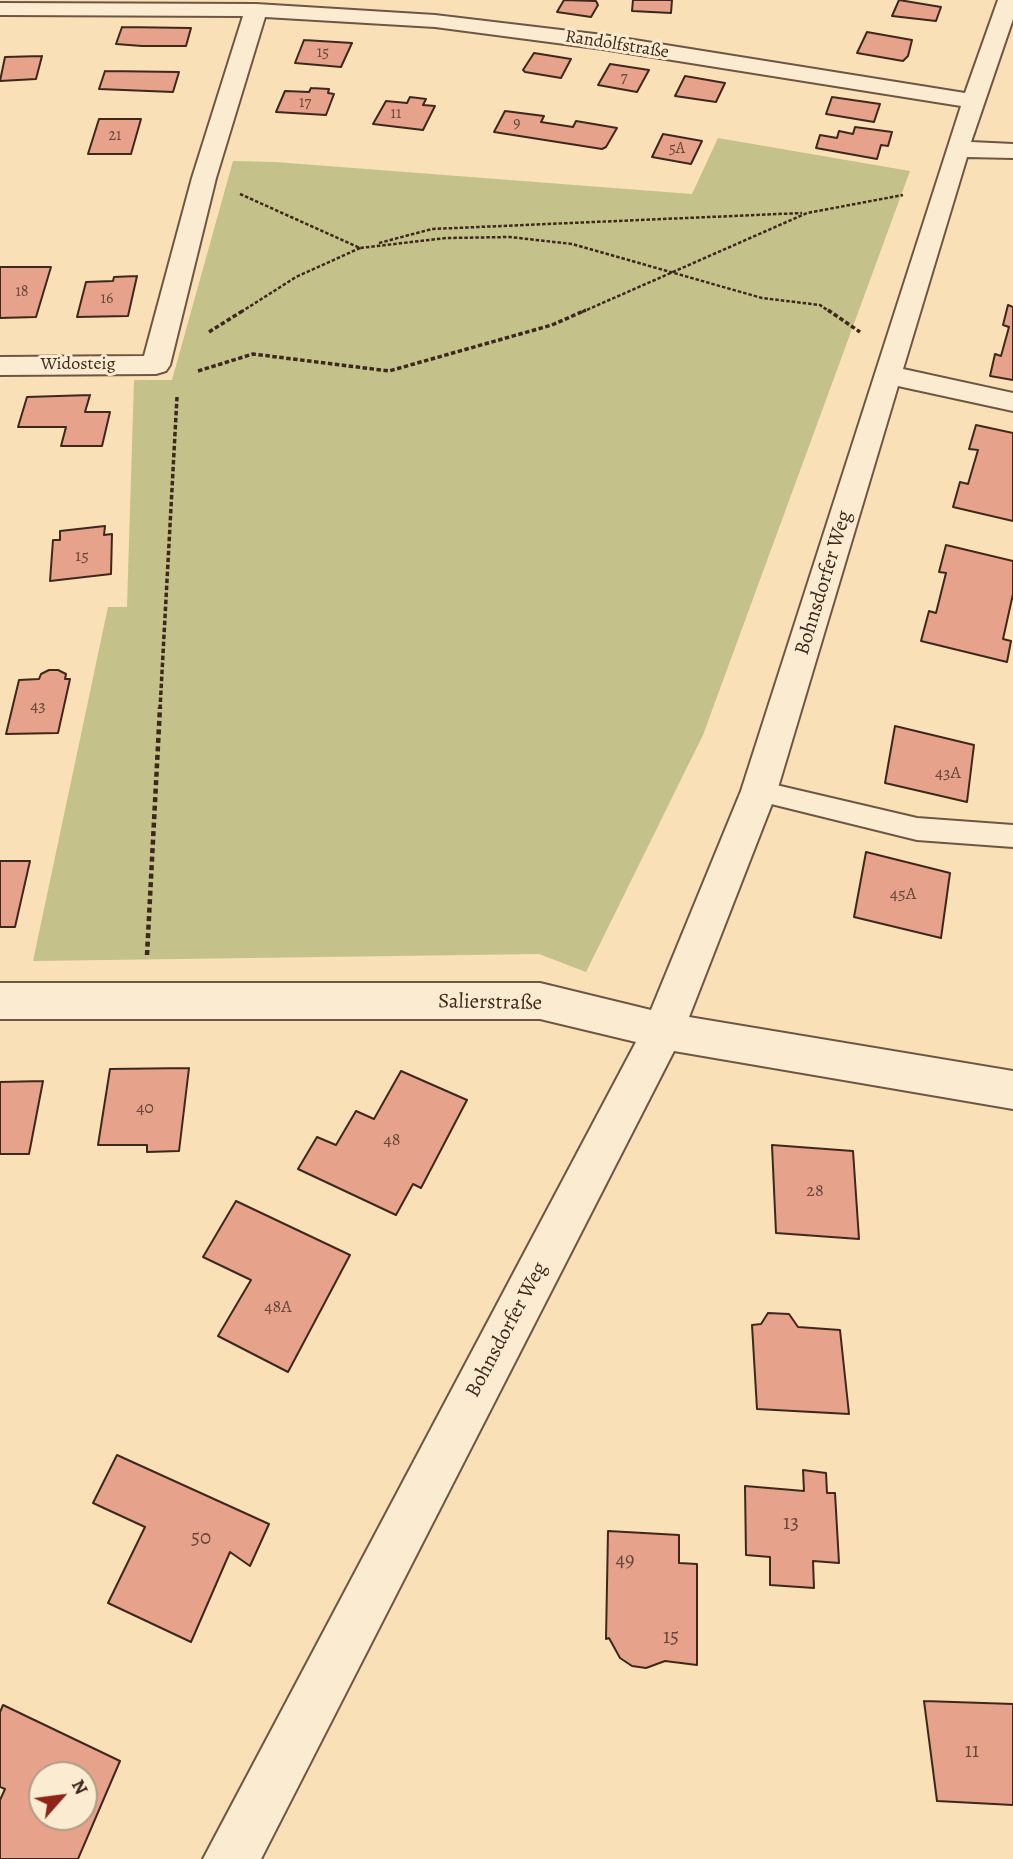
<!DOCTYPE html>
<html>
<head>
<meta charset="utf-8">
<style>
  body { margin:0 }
  #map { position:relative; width:1013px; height:1859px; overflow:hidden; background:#f9e0b7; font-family:Alegreya,serif }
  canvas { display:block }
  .north { position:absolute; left:28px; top:1761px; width:70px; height:70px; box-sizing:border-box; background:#fbebd0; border:2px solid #af9d89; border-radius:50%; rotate:62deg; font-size:19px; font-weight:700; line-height:28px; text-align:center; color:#3e281e }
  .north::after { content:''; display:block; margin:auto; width:24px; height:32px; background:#8f2418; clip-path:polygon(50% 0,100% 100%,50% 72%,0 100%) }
</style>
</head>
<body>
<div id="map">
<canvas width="1013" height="1859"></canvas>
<div class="north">N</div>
</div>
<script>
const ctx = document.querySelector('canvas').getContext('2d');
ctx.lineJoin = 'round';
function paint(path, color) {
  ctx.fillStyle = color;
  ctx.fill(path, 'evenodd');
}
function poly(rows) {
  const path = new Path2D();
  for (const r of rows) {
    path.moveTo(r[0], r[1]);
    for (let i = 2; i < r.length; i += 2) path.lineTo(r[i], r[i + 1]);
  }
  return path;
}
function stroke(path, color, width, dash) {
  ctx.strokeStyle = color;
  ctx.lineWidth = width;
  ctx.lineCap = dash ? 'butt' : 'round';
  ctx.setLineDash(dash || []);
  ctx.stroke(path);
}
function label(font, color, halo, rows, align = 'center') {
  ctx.font = font + ' Alegreya,serif';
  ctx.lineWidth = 6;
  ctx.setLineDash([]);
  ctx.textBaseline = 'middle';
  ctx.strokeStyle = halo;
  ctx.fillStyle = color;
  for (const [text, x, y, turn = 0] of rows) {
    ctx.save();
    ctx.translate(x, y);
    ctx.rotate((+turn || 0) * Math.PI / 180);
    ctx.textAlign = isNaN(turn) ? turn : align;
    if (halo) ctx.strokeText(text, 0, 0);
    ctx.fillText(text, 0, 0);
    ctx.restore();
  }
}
paint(poly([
  [718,138,910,171,703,735,586,972,539,954,33,961,108,607,127,607,134,380,172,380,233,161,275,162,692,194]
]), '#c4c18a');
const building = poly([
  [564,0,596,1,598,5,591,17,557,12,564,0],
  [633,0,672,0,671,13,632,11,633,0],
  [899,0,941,7,936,21,892,16,899,0],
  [122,27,191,28,186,46,142,46,116,44,122,27],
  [867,32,912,40,908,56,903,61,857,53,867,32],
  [304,40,352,43,341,67,295,63,304,40],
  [534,53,571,59,561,78,525,72,523,70,534,53],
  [42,56,36,79,0,81,5,57,42,56],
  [610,64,649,70,637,92,598,85,610,64],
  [105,71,179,72,173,92,99,89,105,71],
  [685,76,725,83,716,102,675,96,685,76],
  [311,88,329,89,328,93,334,94,326,115,276,112,285,91,309,92,311,88],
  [410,97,426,99,423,105,435,106,423,130,373,124,386,101,407,103,410,97],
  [832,97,880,104,874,122,826,114,832,97],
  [505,111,544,116,541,122,573,127,576,121,617,128,606,147,602,149,494,132,505,111],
  [99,119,141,119,131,154,88,154,99,119],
  [855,127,892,132,888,146,881,145,877,159,816,148,820,135,837,138,839,131,853,134,855,127],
  [663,134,702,141,691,164,652,157,663,134],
  [0,267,51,267,36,317,0,318,0,267],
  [137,276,128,316,77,317,86,282,113,281,114,277,137,276],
  [1008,305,1013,307,1013,380,990,376,995,354,1001,356,1009,327,1003,325,1008,305],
  [90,395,85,412,110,412,102,446,61,446,66,427,18,427,27,397,90,395],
  [976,425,1013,433,1013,521,953,507,960,482,968,484,978,450,969,449,976,425],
  [105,526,104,535,112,534,111,574,50,581,53,540,60,540,60,531,105,526],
  [946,545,1013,561,1013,594,1003,639,1011,641,1007,662,921,641,929,611,936,613,946,573,939,572,946,545],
  [49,670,58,670,66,674,65,679,70,679,58,733,6,734,19,680,39,679,41,674,49,670],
  [895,726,974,745,967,802,885,783,895,726],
  [866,852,950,873,941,938,854,917,866,852],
  [0,861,30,861,15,927,0,927,0,861],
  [189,1068,179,1151,147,1152,147,1145,98,1145,110,1069,189,1068],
  [401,1071,467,1100,421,1188,413,1184,396,1215,298,1169,317,1137,336,1145,356,1111,374,1119,401,1071],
  [43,1081,29,1154,0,1154,0,1082,43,1081],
  [772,1145,853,1151,859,1239,776,1233,772,1145],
  [236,1201,350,1255,288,1372,218,1336,251,1280,203,1257,236,1201],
  [768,1313,789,1314,798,1327,840,1330,849,1414,757,1409,752,1325,761,1324,768,1313],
  [117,1455,269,1524,250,1566,230,1552,191,1642,108,1603,145,1527,93,1503,117,1455],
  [803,1470,826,1473,827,1493,835,1493,839,1563,813,1561,814,1588,770,1585,770,1557,746,1555,745,1486,804,1491,803,1470],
  [608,1531,679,1535,679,1563,697,1564,697,1665,665,1661,646,1668,632,1666,620,1658,609,1638,606,1639,608,1531],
  [924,1701,1013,1704,1013,1805,937,1801,924,1701],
  [3,1705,120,1761,78,1859,0,1859,0,1800,5,1789,0,1787,0,1712,3,1705],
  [42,1775,84,1775,84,1817,42,1817,42,1775]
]);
paint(building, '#e6a28a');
stroke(building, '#3e281e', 2);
const service = poly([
  [759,781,917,818,1013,825,1013,847,917,840,759,801,750,798,746,791,750,784,759,781]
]);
const minor = poly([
  [998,0,1013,0,1013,19,971,142,1013,144,1013,158,967,157,903,369,1013,393,1013,411,898,386,777,791,689,1017,1013,1071,1013,1109,674,1051,261,1859,203,1859,636,1042,540,1019,0,1019,0,983,540,983,651,1010,741,791,961,106,603,49,435,27,265,17,216,178,170,365,166,371,156,374,0,375,0,357,144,356,192,178,243,16,0,15,0,3,256,4,435,15,603,35,965,93,998,0]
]);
stroke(service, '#6d5644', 4);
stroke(minor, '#6d5644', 4);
stroke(poly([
  [240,194,360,248,446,238,510,237,572,244,762,298,820,305,830,312],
  [379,243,432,229,802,213],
  [241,312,296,277,360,248],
  [582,312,807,213,903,195]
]), '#3e281e', 2.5, [3.5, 2]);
stroke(poly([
  [828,310,860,332],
  [209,332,244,310],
  [198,371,253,354,389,371,552,325,586,310],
  [160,709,177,397]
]), '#3e281e', 3.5, [4.5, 2.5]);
stroke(poly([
  [147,955,160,707]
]), '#3e281e', 4.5, [5, 3.5]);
paint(service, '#fbebd0');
paint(minor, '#fbebd0');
label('16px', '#684639', null, [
  ["15",323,53],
  ["7",624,78],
  ["17",305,103],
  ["11",396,114],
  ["9",517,124],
  ["21",115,136],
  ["5A",677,149],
  ["18",22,292],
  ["16",107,299]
]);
label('18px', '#3e281e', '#fbebd0', [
  ["Randolfstraße",617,45,9],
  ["Widosteig",78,365]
]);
label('18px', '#684639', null, [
  ["15",82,557],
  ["43",38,707],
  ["43A",948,774],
  ["45A",903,895],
  ["40",145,1109],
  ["48",392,1141],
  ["28",815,1192],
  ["48A",278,1308]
]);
label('21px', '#3e281e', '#fbebd0', [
  ["Bohnsdorfer Weg",824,583,-73],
  ["Salierstraße",490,1003,1],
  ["Bohnsdorfer Weg",507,1330,-62]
]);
label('21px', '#684639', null, [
  ["13",791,1524],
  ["50",201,1539],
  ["49",625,1561],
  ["15",671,1638],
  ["11",972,1752]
]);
</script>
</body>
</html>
